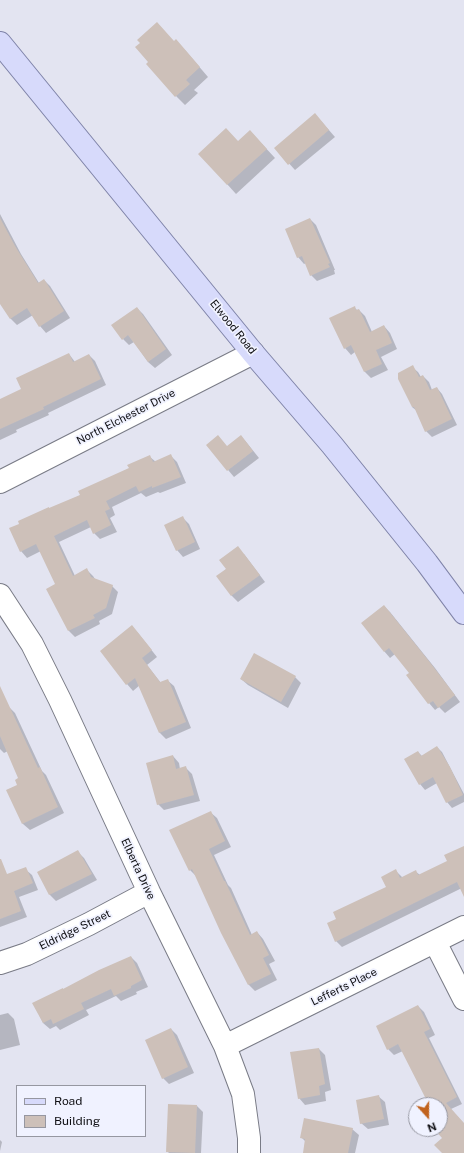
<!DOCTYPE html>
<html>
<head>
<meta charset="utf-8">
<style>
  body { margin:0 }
  #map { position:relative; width:464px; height:1153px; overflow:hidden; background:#e3e4f1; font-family:"Public Sans",sans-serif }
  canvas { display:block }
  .legend { position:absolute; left:16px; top:1085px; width:130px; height:52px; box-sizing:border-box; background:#f0f2ff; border:1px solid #9697a1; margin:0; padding:5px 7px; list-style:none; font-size:12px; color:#0f0f13 }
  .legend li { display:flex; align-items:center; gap:8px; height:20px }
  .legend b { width:20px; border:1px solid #9697a1 }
  .north { position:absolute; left:408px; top:1097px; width:40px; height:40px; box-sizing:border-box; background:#f0f2ff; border:1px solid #9697a1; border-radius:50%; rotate:159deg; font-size:11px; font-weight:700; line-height:16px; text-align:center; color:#0f0f13 }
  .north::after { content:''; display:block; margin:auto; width:14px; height:18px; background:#c1621d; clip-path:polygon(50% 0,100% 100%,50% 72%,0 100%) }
</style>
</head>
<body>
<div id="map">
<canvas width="464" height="1153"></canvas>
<ul class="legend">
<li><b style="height:5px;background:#d7dafb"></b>Road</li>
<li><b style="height:11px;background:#cdc0b9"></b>Building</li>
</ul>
<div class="north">N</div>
</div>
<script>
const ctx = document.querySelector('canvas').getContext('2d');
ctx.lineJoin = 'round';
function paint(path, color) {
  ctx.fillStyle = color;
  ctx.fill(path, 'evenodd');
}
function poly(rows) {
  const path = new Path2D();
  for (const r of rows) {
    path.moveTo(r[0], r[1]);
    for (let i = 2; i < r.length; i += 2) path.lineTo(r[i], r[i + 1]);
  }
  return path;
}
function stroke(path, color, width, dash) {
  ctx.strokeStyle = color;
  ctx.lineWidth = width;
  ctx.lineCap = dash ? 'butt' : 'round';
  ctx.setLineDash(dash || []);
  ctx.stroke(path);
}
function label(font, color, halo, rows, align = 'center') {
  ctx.font = font + ' "Public Sans",sans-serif';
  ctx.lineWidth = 3.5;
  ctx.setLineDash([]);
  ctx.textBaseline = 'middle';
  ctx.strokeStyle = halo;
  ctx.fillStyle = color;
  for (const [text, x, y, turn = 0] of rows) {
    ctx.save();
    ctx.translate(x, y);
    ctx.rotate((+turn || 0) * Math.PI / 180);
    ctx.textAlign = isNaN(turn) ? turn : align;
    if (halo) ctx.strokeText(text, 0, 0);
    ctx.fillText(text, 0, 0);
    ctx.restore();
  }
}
paint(poly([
  [174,42,185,50,208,77,194,90,198,93,185,105,176,96],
  [321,121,335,137,295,170,275,148],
  [250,131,275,158,236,194,200,154,238,142],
  [0,214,21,254,39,283,44,280,50,286,70,318,46,333,40,326,33,315,17,325,11,319,1,304],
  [310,219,316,225,335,270,334,270,335,274,317,281,311,275,306,263,304,264,298,257],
  [137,308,143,314,172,355,155,368,148,362,134,342,129,345,123,339],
  [355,308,357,310,359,310,365,316,372,332,384,326,390,333,397,349,381,357,388,370,371,378,365,372,355,352,351,355,345,348],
  [69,354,75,362,89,355,95,361,106,385,48,413,49,415,16,430,17,432,0,440,0,400,22,390],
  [412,367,418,372,421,377,423,376,429,382,432,390,437,388,442,394,457,425,432,437,426,431,417,411,412,407],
  [241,436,247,443,259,458,234,477,207,445,228,447],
  [171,456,177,462,186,483,160,493,158,492,146,497,141,493,112,507,115,515,110,518,117,532,100,539,94,533,91,527,59,542,75,576,87,570,93,576,95,579,112,586,118,592,112,614,99,621,100,624,75,637,69,631,56,604,57,585,41,551,27,558,21,551,50,509,81,495,150,457,156,462],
  [183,518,189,524,200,549,183,557,177,550],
  [244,554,265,582,238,602,232,596,218,576],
  [384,606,390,612,435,668,460,702,445,713,439,707,435,710,429,703,408,675,411,673,395,654,390,658,384,651],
  [132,627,138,633,157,657,147,665,161,683,167,680,174,686,191,728,166,739,160,733,140,685,133,691,127,684,101,651],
  [295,677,301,683,288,708,248,685,241,679],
  [9,707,15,713,42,771,46,775,64,813,30,830,23,824,7,790,19,785,20,778,8,751,4,753,0,749,0,711],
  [437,747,442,752,464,794,464,802,452,808,447,802,437,783,425,790,420,784,418,752,422,756],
  [173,756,179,763,180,769,186,768,192,774,200,801,164,810,158,804],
  [210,812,217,818,231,847,214,855,228,885,231,888,252,935,257,932,263,939,275,961,269,964,277,980,255,991,249,985,222,932,196,876,190,870],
  [464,847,464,887,342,947,336,941,337,920,387,887,396,871,403,878,415,871,420,875,449,862],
  [78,852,84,858,97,880,56,901,50,895,38,873],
  [25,869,32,875,38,890,19,897,27,917,0,927,0,878],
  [131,957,137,963,148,987,136,992,137,994,121,1001,116,996,86,1010,89,1015,60,1030,56,1026,50,1029,43,1023,34,1004],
  [418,1006,424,1012,435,1035,429,1038,462,1104,451,1109,464,1124,464,1153,443,1153,443,1138,438,1129,440,1129,440,1105,430,1105,403,1051,394,1055,388,1049],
  [8,1013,14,1019,20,1045,0,1050,0,1015],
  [171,1029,177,1035,194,1073,169,1084,163,1078],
  [319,1049,325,1055,331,1090,325,1092,326,1101,305,1105,299,1098],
  [378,1096,385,1102,389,1125,368,1129,361,1123],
  [197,1106,203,1112,201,1153,169,1153,167,1151],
  [352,1129,359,1135,355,1153,304,1153,306,1142,301,1137],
  [0,1140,2,1142,0,1151]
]), '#0003');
paint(poly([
  [157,22,174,41,176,39,200,67,186,80,190,84,175,97,146,64,148,62,135,47,140,43,137,40],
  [315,113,329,130,288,165,274,148],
  [226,128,238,141,250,130,267,149,227,185,198,154],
  [0,218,15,246,38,283,44,279,64,311,39,327,27,308,10,319,0,304],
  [310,218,330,263,328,264,330,267,310,276,302,256,297,258,285,229],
  [355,306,356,310,359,309,370,332,384,325,392,343,376,350,382,364,364,372,351,345,344,349,329,318],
  [137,307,166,349,148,362,128,335,122,340,111,325],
  [69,353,73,362,89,354,101,379,43,407,44,409,0,429,0,399,21,389,16,378],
  [413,365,419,377,423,375,430,390,437,387,452,419,425,432,414,407,412,407,398,379,398,373],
  [218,435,227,446,241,435,253,451,227,471,206,445],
  [171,454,181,477,152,488,152,486,139,492,136,486,106,501,110,509,105,511,111,525,93,534,87,520,54,536,73,576,87,568,91,577,113,585,106,608,93,615,95,618,68,631,46,589,55,584,36,544,20,552,9,528,19,524,18,521,49,507,49,508,80,495,78,491,129,468,127,465,150,455,153,462],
  [183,516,195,542,176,551,164,525],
  [238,546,260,575,231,596,216,576,226,569,219,560],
  [384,605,428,660,455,695,438,708,433,701,428,704,406,675,409,673,389,648,384,652,361,623],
  [132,625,152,650,142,658,160,682,168,679,186,722,159,733,135,678,126,685,100,651],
  [254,653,296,676,281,702,240,679],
  [0,686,38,768,40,767,58,807,22,824,6,790,17,785,15,780,18,778,0,736],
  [437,746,450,767,463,795,446,803,433,777,419,785,404,759,418,751,421,756],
  [173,755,176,769,186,766,194,795,157,805,146,763],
  [211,811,225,841,209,849,224,881,225,881,250,935,257,931,269,955,263,958,271,974,248,985,221,933,192,869,189,871,169,830],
  [464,846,464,897,457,882,335,942,327,923,336,919,333,912,386,887,381,877,396,869,400,878,416,870,418,875,447,861,444,855],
  [78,850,92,874,49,895,37,872],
  [0,859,1,859,7,874,26,867,33,883,14,891,21,911,0,919],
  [131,956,142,980,131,986,131,988,114,996,111,989,81,1003,84,1009,53,1024,51,1019,43,1023,32,1003,63,988,63,989,99,970],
  [418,1005,430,1029,424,1032,457,1097,446,1103,464,1123,464,1153,442,1153,434,1145,442,1138,434,1129,441,1129,440,1126,440,1105,429,1105,398,1044,387,1050,376,1026],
  [171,1028,188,1067,162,1079,145,1040],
  [319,1048,325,1084,319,1086,320,1095,298,1099,290,1052],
  [379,1095,384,1119,360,1124,356,1100],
  [168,1104,197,1105,195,1153,166,1152],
  [304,1118,353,1128,348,1153,303,1153,305,1139,300,1138]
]), '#cdc0b9');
const minor = poly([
  [0,482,253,353],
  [0,595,32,644,60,700,149,892,225,1046,243,1094,249,1138,249,1153],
  [435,942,464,999],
  [0,963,27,954,89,924,149,892],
  [225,1046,464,927]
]);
const major = poly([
  [0,43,253,353,332,445,427,563,464,613]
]);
stroke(minor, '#797b86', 24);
stroke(major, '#7f83a8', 24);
stroke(minor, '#fff', 22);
stroke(major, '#d7dafb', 22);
label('11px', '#0f0f13', '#f0f2ff', [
  ["Elwood Road",233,327,51],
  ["North Elchester Drive",126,417,-27],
  ["Elberta Drive",138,869,65],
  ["Eldridge Street",75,930,-26],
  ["Lefferts Place",344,987,-26]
]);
</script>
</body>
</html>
